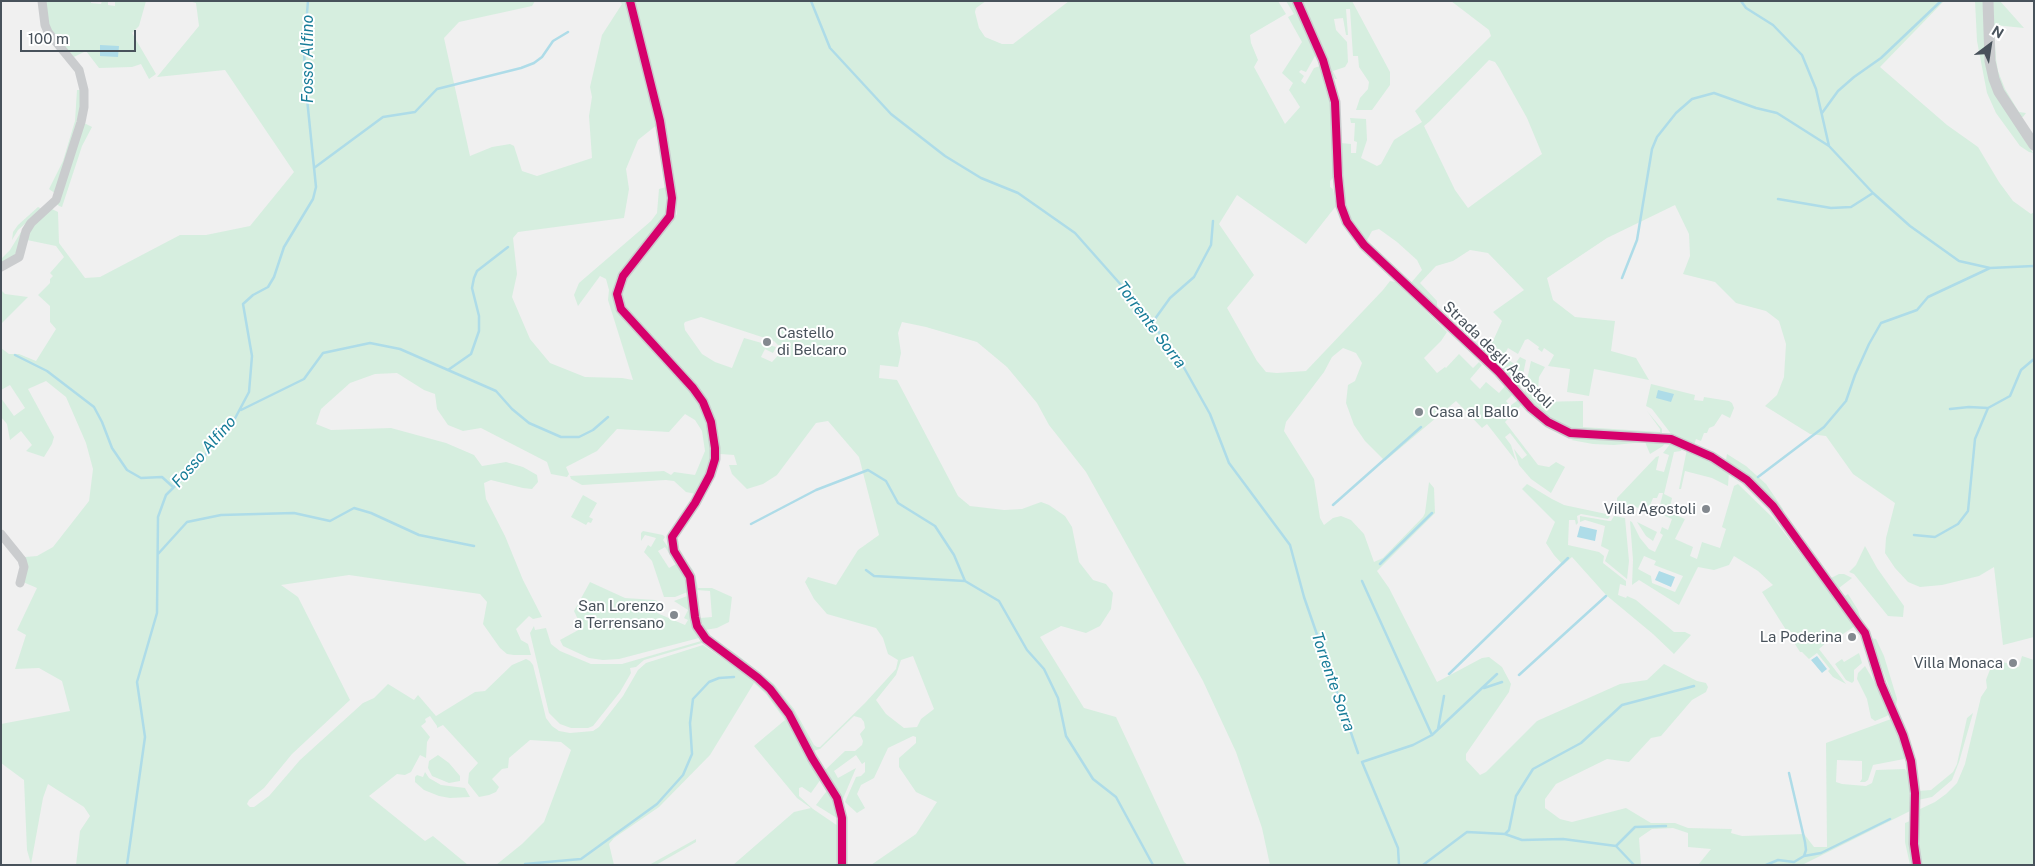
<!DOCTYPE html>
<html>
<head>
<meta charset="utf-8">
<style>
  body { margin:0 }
  #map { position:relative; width:2035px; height:866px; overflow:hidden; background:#f0f0f0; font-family:"Public Sans",sans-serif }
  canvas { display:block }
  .frame { position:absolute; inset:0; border:2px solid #48525b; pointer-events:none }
  .north { position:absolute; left:1965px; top:20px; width:50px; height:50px; -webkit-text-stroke:4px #fff; paint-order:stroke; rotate:31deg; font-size:14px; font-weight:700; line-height:20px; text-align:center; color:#48525b }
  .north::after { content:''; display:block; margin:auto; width:18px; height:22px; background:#48525b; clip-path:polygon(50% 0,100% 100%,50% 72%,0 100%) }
  .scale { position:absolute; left:20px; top:30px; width:116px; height:22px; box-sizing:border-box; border:2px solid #48525b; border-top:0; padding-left:6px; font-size:15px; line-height:18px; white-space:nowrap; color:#48525b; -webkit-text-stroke:4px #fff; paint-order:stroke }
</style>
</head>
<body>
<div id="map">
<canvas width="2035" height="866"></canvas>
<div class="frame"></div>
<div class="north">N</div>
<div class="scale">100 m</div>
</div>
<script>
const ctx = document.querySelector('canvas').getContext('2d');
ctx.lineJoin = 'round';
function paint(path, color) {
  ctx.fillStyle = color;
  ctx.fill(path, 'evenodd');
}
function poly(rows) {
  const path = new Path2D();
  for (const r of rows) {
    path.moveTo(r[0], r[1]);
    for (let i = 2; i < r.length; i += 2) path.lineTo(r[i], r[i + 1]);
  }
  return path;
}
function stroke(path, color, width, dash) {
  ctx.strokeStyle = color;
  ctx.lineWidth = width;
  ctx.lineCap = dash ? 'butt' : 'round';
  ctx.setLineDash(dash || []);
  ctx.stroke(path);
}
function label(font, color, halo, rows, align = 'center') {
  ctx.font = font + ' "Public Sans",sans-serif';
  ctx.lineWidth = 4;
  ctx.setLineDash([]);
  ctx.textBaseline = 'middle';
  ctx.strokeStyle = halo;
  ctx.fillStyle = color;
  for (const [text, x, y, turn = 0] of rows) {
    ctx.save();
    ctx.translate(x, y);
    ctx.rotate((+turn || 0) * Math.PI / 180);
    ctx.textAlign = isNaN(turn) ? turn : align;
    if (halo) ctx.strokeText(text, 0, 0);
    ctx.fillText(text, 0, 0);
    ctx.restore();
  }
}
paint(poly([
  [45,1,91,1,91,3,101,4,102,1,108,1,108,5,115,6,115,1,146,1,139,26,132,33,156,74,149,79,141,64,132,67,99,68,86,51,74,57,52,31,49,25],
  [189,1,535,1,532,6,459,22,444,38,470,156,492,147,510,144,514,146,522,171,537,176,592,158,589,116,592,97,590,87,602,35,622,4,619,1,986,1,976,8,975,12,979,28,985,37,1002,44,1013,44,1069,1,1278,1,1286,14,1250,35,1251,43,1258,60,1254,67,1285,124,1300,107,1289,90,1293,83,1282,73,1302,42,1288,17,1294,14,1286,1,1292,1,1315,52,1315,56,1306,72,1301,70,1299,72,1304,76,1301,81,1305,84,1314,68,1320,66,1331,103,1334,177,1330,181,1330,187,1333,189,1336,206,1306,244,1237,195,1219,224,1254,275,1227,308,1257,361,1266,372,1277,373,1306,371,1383,290,1390,281,1396,282,1447,332,1441,341,1424,358,1437,373,1445,367,1446,368,1459,354,1473,368,1479,362,1482,365,1470,379,1480,389,1486,382,1499,393,1506,385,1514,393,1506,401,1510,406,1518,400,1523,403,1505,422,1538,465,1549,467,1556,462,1565,467,1551,493,1531,479,1519,465,1514,449,1522,459,1527,455,1510,433,1505,437,1511,445,1516,461,1487,424,1482,428,1456,401,1385,461,1365,441,1354,425,1346,403,1348,385,1355,381,1362,363,1356,353,1343,348,1332,357,1324,372,1286,422,1284,431,1314,479,1320,518,1324,525,1333,518,1341,516,1351,520,1364,534,1374,562,1383,558,1423,517,1425,513,1429,482,1434,488,1435,513,1377,571,1389,588,1437,682,1482,658,1489,657,1502,667,1511,684,1509,692,1466,754,1466,760,1480,775,1486,772,1537,721,1620,684,1647,680,1664,664,1697,681,1706,683,1708,687,1706,692,1692,700,1661,736,1651,738,1629,762,1607,759,1556,784,1545,799,1545,808,1560,819,1572,822,1626,808,1651,823,1675,823,1688,828,1732,829,1731,833,1742,836,1804,834,1814,847,1827,847,1826,743,1891,719,1904,747,1905,756,1904,759,1873,765,1868,780,1865,782,1860,782,1862,779,1862,761,1837,760,1836,782,1842,784,1866,786,1872,783,1876,770,1905,769,1909,776,1910,811,1802,865,1698,865,1711,849,1688,847,1688,833,1673,828,1652,829,1639,838,1641,865,1270,865,1262,828,1236,752,1203,681,1086,472,1049,425,1037,403,1007,367,977,342,926,327,902,322,898,333,901,353,898,367,880,365,879,378,897,380,958,496,970,506,1004,510,1022,509,1041,502,1049,505,1065,516,1072,527,1079,562,1093,580,1106,584,1113,593,1111,609,1100,626,1086,633,1061,626,1040,637,1084,708,1116,717,1184,862,1188,865,871,865,916,834,937,802,916,792,899,767,899,758,916,743,916,737,913,736,888,748,874,778,861,785,857,794,865,808,857,813,845,802,856,777,861,776,865,772,865,762,862,764,856,755,834,771,838,778,856,768,842,801,824,771,845,751,855,751,862,745,863,741,860,734,865,728,864,722,861,718,854,716,820,749,813,751,790,710,772,687,722,648,729,649,740,657,774,684,794,709,814,745,817,747,820,747,865,703,896,669,898,660,888,654,883,638,876,628,827,614,814,599,805,582,808,577,836,585,858,550,879,535,859,457,828,421,816,423,777,475,763,484,747,489,732,474,729,465,737,465,734,455,720,454,711,411,695,386,638,325,624,306,621,293,626,278,677,214,674,183,660,108,654,92,647,86,658,124,638,140,626,169,629,189,624,218,518,232,513,238,517,274,512,297,530,339,550,363,585,377,622,378,633,380,608,300,609,290,606,279,600,276,578,306,574,295,579,283,651,221,657,213,659,189,666,187,668,198,666,216,621,275,615,294,620,311,635,331,691,390,706,413,710,430,713,457,707,476,696,494,686,492,674,481,666,480,582,485,571,479,570,476,664,471,671,475,674,472,695,475,705,451,702,431,695,420,685,414,669,432,617,429,597,451,566,467,569,474,567,477,551,474,547,462,481,428,463,431,448,425,437,409,435,394,424,390,397,373,375,374,350,383,321,409,316,424,331,430,391,428,446,443,474,455,482,466,506,462,523,467,537,475,538,482,532,489,523,488,491,480,484,483,486,499,505,536,523,580,542,617,533,619,529,616,516,629,521,640,528,644,531,655,514,655,507,654,500,648,483,624,487,602,480,594,349,575,281,585,298,597,350,700,292,754,264,788,249,800,247,804,250,807,254,807,269,796,300,760,363,703,374,698,388,684,414,700,418,695,436,716,475,692,485,691,512,665,526,659,530,661,533,665,546,718,552,726,559,731,570,733,593,731,599,727,623,696,638,670,646,663,703,645,755,681,767,693,790,725,821,779,811,793,802,787,799,788,799,796,813,809,838,826,838,865,733,865,794,812,811,808,797,798,754,746,785,720,766,694,754,683,710,755,659,807,614,838,609,844,614,865,496,865,522,844,544,822,571,750,561,742,530,740,509,758,508,768,502,769,492,779,499,787,496,792,489,795,479,797,468,783,469,773,478,763,443,725,437,728,437,726,430,716,425,719,426,722,421,726,430,737,427,742,426,758,420,755,411,772,405,775,397,774,369,796,425,841,433,836,468,865,76,865,80,831,90,816,84,807,48,784,43,798,31,864,27,850,24,780,1,763,1,724,70,711,62,681,39,668,15,669,26,635,17,630,37,588,23,582,26,567,25,557,37,556,53,547,89,501,93,469,86,443,66,397,46,381,28,389,54,437,52,444,44,457,26,451,32,445,21,431,10,440,7,424,1,417,1,398,14,416,25,408,10,385,1,390,1,348,9,354,19,354,36,361,56,329,50,322,50,306,38,295,50,283,50,279,53,276,50,273,64,257,56,246,27,240,29,231,39,217,48,210,52,209,58,212,59,243,85,278,100,277,180,235,206,235,250,226,294,172,225,70,157,77,199,26,196,3],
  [701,317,774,341,783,350,772,362,761,357,765,349,773,353,776,347,744,338,732,368,715,362,702,354,685,330,684,324,685,322],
  [913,656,934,709,921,719,917,727,904,728,886,714,876,700,896,675,901,660],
  [1302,1,1352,1,1390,72,1390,85,1372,110,1356,110,1360,98,1368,89,1369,82,1359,67,1358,56,1353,56,1350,9,1346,9,1348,35,1346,35,1343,18,1334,19,1336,30,1347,42,1348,62,1345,67,1333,71,1337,79,1335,79],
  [1451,1,1944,1,1880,67,1947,125,1978,147,1999,182,2013,201,2031,214,2034,212,2034,637,2003,645,1994,567,1979,576,1942,585,1920,587,1908,582,1895,568,1885,553,1886,538,1895,503,1853,474,1826,436,1810,434,1765,406,1777,395,1784,377,1786,344,1779,321,1766,311,1736,303,1715,282,1683,274,1690,256,1689,234,1675,205,1607,238,1547,278,1553,300,1575,317,1615,321,1611,351,1636,358,1649,380,1594,369,1589,396,1567,392,1570,369,1548,366,1554,355,1544,348,1542,352,1538,349,1539,347,1528,339,1525,340,1518,354,1508,348,1503,357,1515,364,1520,357,1526,360,1520,389,1479,348,1484,340,1493,341,1502,321,1493,312,1524,290,1488,253,1470,250,1453,261,1436,266,1420,283,1437,301,1437,310,1410,284,1422,270,1417,260,1397,242,1379,229,1372,231,1366,242,1351,222,1346,208,1341,143,1351,144,1351,153,1356,153,1357,142,1354,141,1355,123,1351,123,1350,118,1366,119,1367,140,1361,158,1377,166,1381,164,1394,140,1422,122,1415,111,1491,36,1489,30],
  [1489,60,1495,62,1499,68,1527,118,1542,154,1468,208,1455,190,1424,126,1430,121],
  [1975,1,1984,1,2000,101,2033,153,2029,152,2020,146,1996,113,1987,93,1977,41],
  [1991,1,2000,1,2024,28,1994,25,1996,59,1998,71,2005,89,2019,112,2026,113,2023,117,2021,117,2003,91,1996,71],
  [77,90,82,90,81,106,56,194,49,189,63,161,75,121],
  [84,123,92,127,82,146,62,207,59,206,57,204],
  [38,207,42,209,18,230,12,240,13,232,18,225],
  [21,232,23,232,16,253,11,259,1,263,1,259,10,250],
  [1,290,5,294,28,297,1,324],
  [1531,361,1545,367,1539,377,1537,402,1583,401,1583,427,1660,432,1660,429,1647,411,1662,429,1662,433,1572,430,1549,419,1524,394],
  [1651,384,1695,395,1694,400,1703,401,1704,397,1729,401,1732,403,1734,408,1730,418,1722,414,1714,426,1709,428,1707,433,1704,433,1701,441,1696,439,1694,445,1672,435,1652,409,1646,406],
  [1578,437,1608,439,1653,439,1666,442,1663,446,1650,454,1645,442,1614,445,1593,444,1571,440],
  [1671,443,1682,448,1681,451,1674,452,1664,494,1672,498,1669,512,1685,519,1675,539,1693,547,1690,556,1697,559,1702,542,1720,548,1726,529,1722,527,1734,486,1738,484,1773,518,1855,626,1840,636,1842,639,1840,641,1835,635,1819,649,1846,684,1833,677,1828,671,1830,669,1817,653,1809,659,1802,652,1800,652,1762,592,1773,585,1758,571,1734,556,1729,565,1714,570,1698,567,1679,605,1639,580,1632,585,1633,560,1630,521,1632,522,1640,538,1649,549,1655,552,1663,535,1660,533,1662,527,1668,530,1672,519,1658,513,1663,493,1659,493,1657,498,1653,498,1649,508,1640,504,1638,508,1632,505,1628,512,1617,507,1617,498,1656,457,1659,456,1656,470,1664,472,1669,455,1663,453],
  [1644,556,1656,561,1654,565,1683,576,1675,592,1652,583,1651,576,1638,569],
  [1687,449,1729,472,1728,486,1712,478,1685,471,1681,489,1679,489],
  [1727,454,1746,466,1766,484,1783,509,1784,515,1726,460],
  [1527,484,1552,499,1564,505,1611,515,1608,519,1581,514,1577,516,1578,523,1576,525,1575,520,1569,520,1568,545,1599,552,1604,556,1603,563,1626,581,1626,586,1620,584,1618,595,1626,598,1627,596,1636,600,1674,632,1685,632,1691,635,1674,654,1653,634,1606,595,1572,557,1563,565,1554,555,1546,543,1555,522,1522,489],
  [703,493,705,496,700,505,678,537,679,552,693,570,696,578,698,588,712,588,732,597,729,622,717,628,705,630,700,618,712,617,710,591,696,590,691,571,677,552,675,539],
  [583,495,597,503,589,517,593,519,591,523,588,522,586,525,571,517],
  [1580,516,1609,521,1611,521,1614,516,1625,518,1629,561,1627,579,1605,561,1609,550,1601,546,1605,526,1585,520,1580,522],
  [1637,522,1657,532,1653,541,1646,536],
  [643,531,663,535,665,537,663,540,685,572,690,591,675,597,664,597,652,561,644,552,648,545,651,547,656,538,645,535,641,541,641,533],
  [665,547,676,564,669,568,658,551],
  [1865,546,1877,568,1904,606,1903,617,1888,616,1854,574,1849,572,1856,565],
  [1839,574,1844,574,1852,578,1839,588,1845,596,1848,594,1858,610,1861,620,1829,579],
  [590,582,625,598,655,600,661,603,657,613,685,625,688,620,684,618,688,610,674,601,690,595,699,638,619,659,603,660,589,658,563,646,560,640,582,628,574,611],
  [534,626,535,630,546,628,551,644,560,651,591,664,622,664,701,641,702,643,644,660,636,667,630,668,631,673,620,692,593,726,588,728,571,728,560,724,549,713,530,633],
  [1871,638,1876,639,1884,656,1897,699,1896,706],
  [1859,653,1862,663,1854,670,1854,681,1852,683,1846,680,1835,664,1842,659,1844,662],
  [2022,656,2034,660,2034,865,1922,865,1920,858,1918,810,1935,802,1946,794,1957,783,1965,764,1981,697,1987,688,1986,680,1994,659,2019,667],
  [1865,666,1882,695,1889,714,1887,716,1875,721,1871,718,1867,699,1857,679,1858,673],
  [1973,713,1959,762,1952,780,1932,797,1918,800,1918,791,1931,790,1953,772,1957,764,1967,718],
  [438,755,449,763,460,776,460,781,449,783,432,776,428,768,429,761],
  [425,772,429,778,441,785,465,788,470,797,450,798,439,796,424,790,415,782,415,777,417,775,423,777],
  [829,788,840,820,816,805],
  [1910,821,1914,865,1910,865,1905,842,1905,823],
  [696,839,696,842,656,865,649,865]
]), '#d6eedf');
paint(poly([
  [100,45,119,46,118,57,100,56],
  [1658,390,1674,394,1671,402,1656,398],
  [1580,526,1597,530,1595,541,1577,537],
  [1659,571,1675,577,1671,587,1655,580],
  [1817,656,1827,669,1822,673,1811,660]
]), '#aedce8');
stroke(poly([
  [811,1,830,48,891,114,945,156,981,178,1018,193,1075,233,1130,295,1178,357,1210,414,1229,463,1290,545,1304,597,1358,753],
  [1741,1,1746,8,1773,25,1802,55,1816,89,1829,146,1873,193,1910,226,1959,261,1990,268,2034,266],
  [1822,113,1838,91,1854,77,1881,58,1941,1],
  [314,168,383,117,415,112,437,89,521,68,534,63,542,57,553,41,568,32],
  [1778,199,1831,208,1851,207,1873,193],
  [1622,278,1637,240,1652,149,1657,137,1676,113,1692,99,1714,93,1756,108,1777,113,1829,146],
  [1152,323,1170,298,1194,277,1211,245,1213,221],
  [15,355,47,371,94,407,102,422,112,448,127,470,141,478,162,477,173,487],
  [448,370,471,354,479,331,479,316,472,288,474,278,477,271,508,247],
  [1950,409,1969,407,1988,408],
  [241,410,304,379,323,353,370,343,400,349,496,391,512,409,529,423,561,437,579,437,593,430,608,417],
  [1758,477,1824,427,1846,401,1855,375,1869,344,1881,323,1917,310,1928,297,1990,268],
  [1333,505,1421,427],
  [751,524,816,490,868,470,886,481,898,503,935,526,954,555,965,581],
  [1914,535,1935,537,1958,524,1968,511,1975,439,1988,408,2010,396,2021,370,2034,359],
  [158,554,187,522,221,515,294,513,330,521,354,508,371,513,419,535,474,546],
  [1380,564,1432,513],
  [866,570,874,576,965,581,999,601,1027,650,1044,669,1058,698,1066,736,1093,779,1116,797,1153,865],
  [1362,581,1432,735],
  [1449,674,1568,558],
  [1519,675,1606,596],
  [1484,688,1502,682],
  [1438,729,1444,696],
  [1789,773,1805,842,1806,850,1804,856],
  [1505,834,1522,840,1563,839,1616,846,1635,827,1666,826],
  [1616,846,1634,865],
  [525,864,581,859,657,804,683,775,692,754,690,723,693,699,709,682,719,678,734,677],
  [127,865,145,737,137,682,157,613,158,517,166,495,201,460,232,424,249,392,252,356,243,304,253,295,268,287,274,277,284,247,313,199,316,187,305,79,304,48,308,1],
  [1399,865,1398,848,1362,762,1413,745,1432,735,1497,674],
  [1423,865,1467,832,1505,834,1509,830,1516,796,1533,769,1581,743,1622,705,1694,686],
  [1766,865,1778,860,1794,862,1804,856,1821,853,1890,819]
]), '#aedce8', 2.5);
stroke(poly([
  [1,267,19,257,26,231,31,223,56,200,81,122,84,107,84,90,79,70,48,32,45,25,42,1],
  [1,534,22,560,24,567,20,583]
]), '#caccce', 9);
stroke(poly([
  [630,1,660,121,672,198,670,216,623,276,617,294,621,309,693,388,703,402,711,422,715,448,715,459,710,475,695,503,672,537,674,551,690,577,695,617,697,626,706,639,758,678,770,689,789,714,812,758,837,798,842,818,842,865],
  [1297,1,1323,60,1335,102,1338,176,1341,206,1347,222,1364,245,1499,372,1531,408,1548,422,1570,433,1671,439,1712,457,1747,480,1773,506,1859,625,1865,633,1881,684,1903,735,1911,761,1915,793,1914,844,1917,865],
  [1988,1,1990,61,1994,79,1999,92,2034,145]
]), '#caccce', 11);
stroke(poly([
  [630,1,660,121,672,198,670,216,623,276,617,294,621,309,693,388,703,402,711,422,715,448,715,459,710,475,695,503,672,537,674,551,690,577,695,617,697,626,706,639,758,678,770,689,789,714,812,758,837,798,842,818,842,865],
  [1297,1,1323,60,1335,102,1338,176,1341,206,1347,222,1364,245,1499,372,1531,408,1548,422,1570,433,1671,439,1712,457,1747,480,1773,506,1859,625,1865,633,1881,684,1903,735,1911,761,1915,793,1914,844,1917,865]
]), '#d6006c', 8);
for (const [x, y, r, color] of [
  [767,342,5,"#83898f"],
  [1419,412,5,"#83898f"],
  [1706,509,5,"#83898f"],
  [674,615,5,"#83898f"],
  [1852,637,5,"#83898f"],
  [2013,663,5,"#83898f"]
]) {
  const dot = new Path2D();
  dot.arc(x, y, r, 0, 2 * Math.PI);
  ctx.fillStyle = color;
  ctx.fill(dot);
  stroke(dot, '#fff', 2);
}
label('15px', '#48525b', '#fff', [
  ["Castello",777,333,"left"],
  ["di Belcaro",777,350,"left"],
  ["Casa al Ballo",1429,412,"left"],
  ["Villa Agostoli",1696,509],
  ["San Lorenzo",664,606],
  ["a Terrensano",664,623],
  ["La Poderina",1842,637],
  ["Villa Monaca",2003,663]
], 'right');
label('15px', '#48525b', '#fff', [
  ["Strada degli Agostoli",1498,355,44]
]);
label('italic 16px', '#177c98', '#fff', [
  ["Fosso Alfino",308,59,-90],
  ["Torrente Sorra",1151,325,53],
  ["Fosso Alfino",204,452,-49],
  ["Torrente Sorra",1333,682,71]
]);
</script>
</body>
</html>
